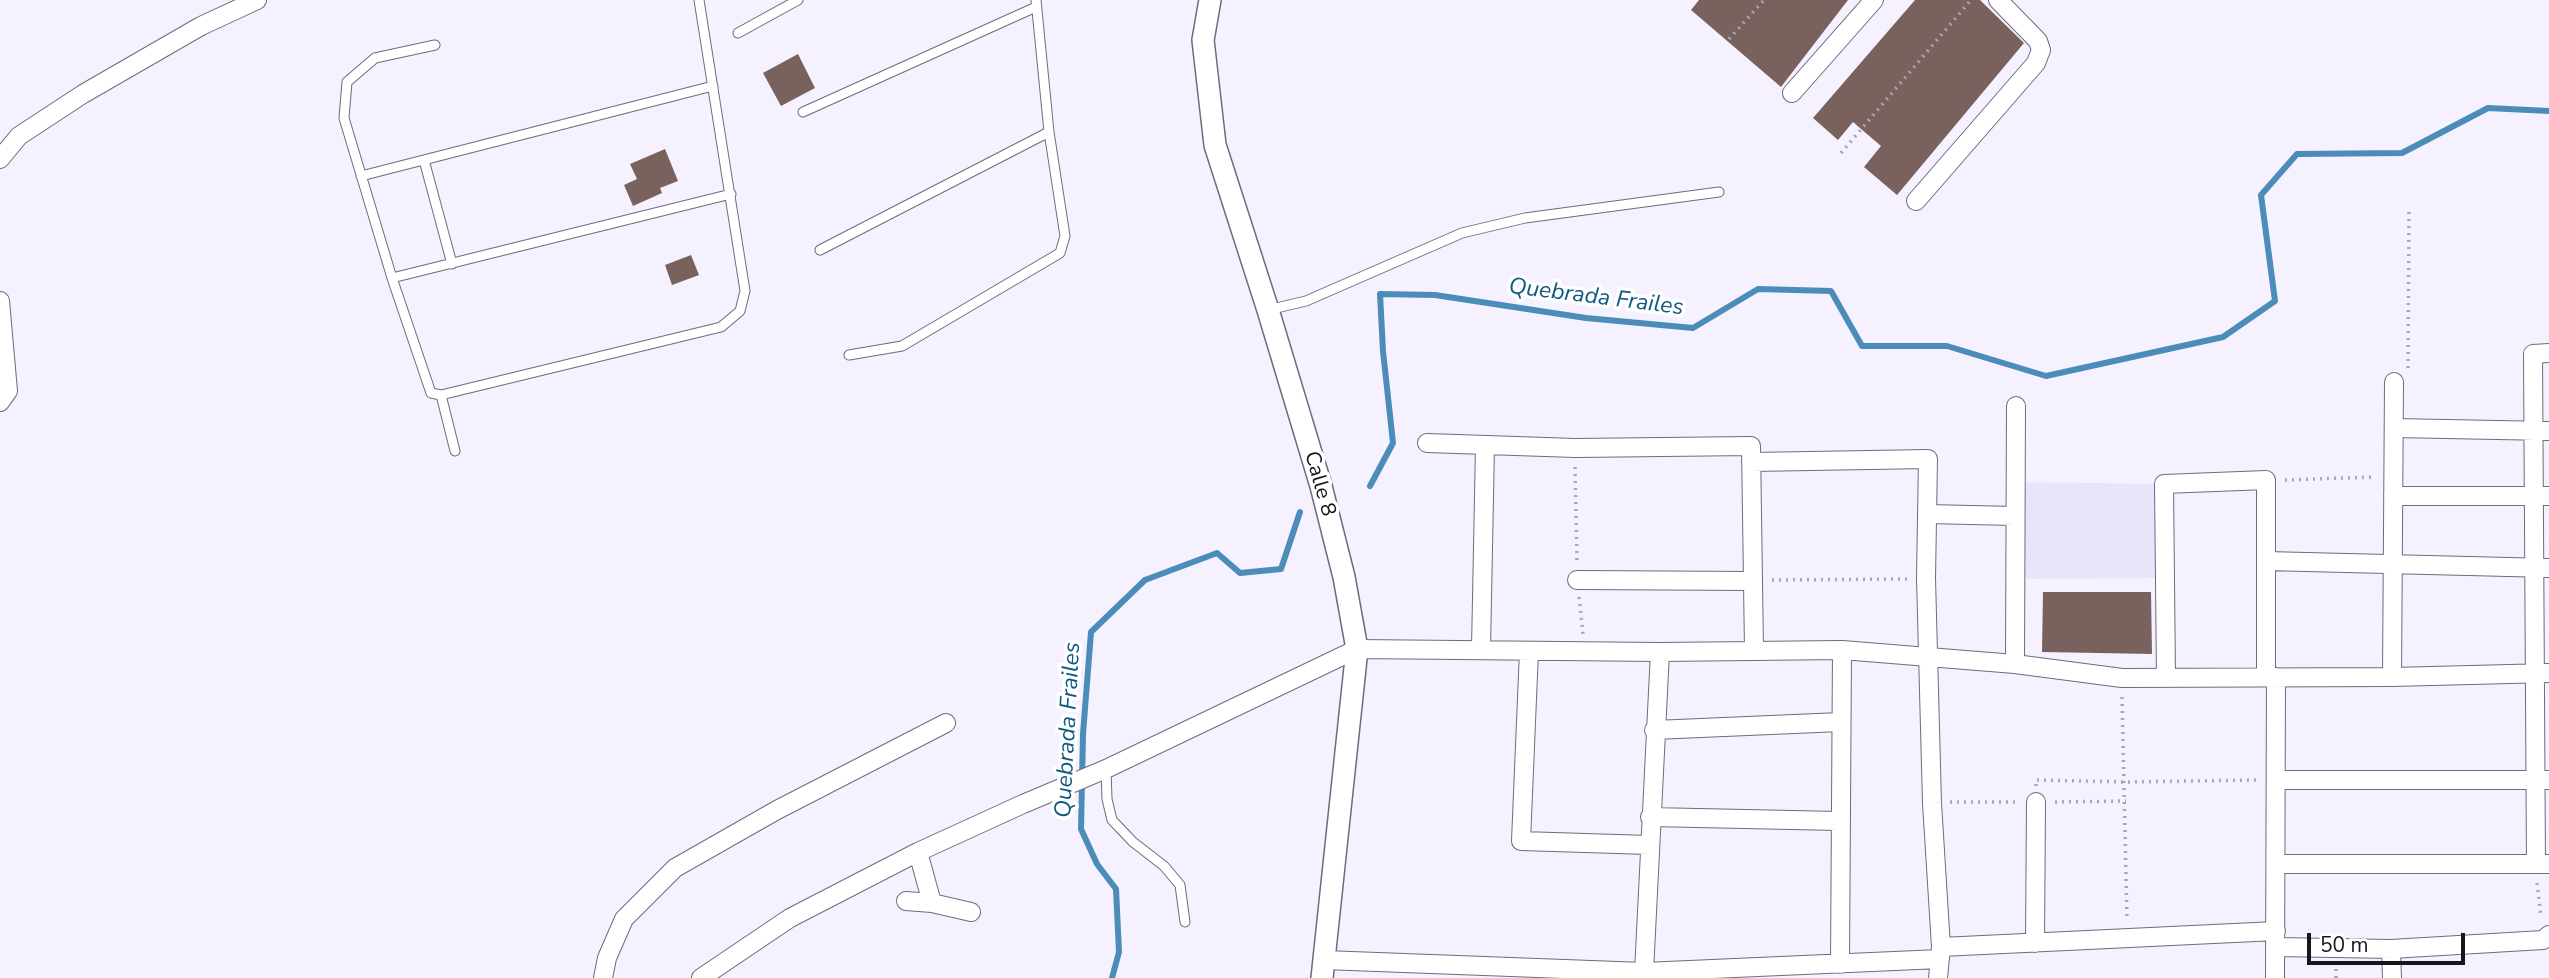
<!DOCTYPE html>
<html>
<head>
<meta charset="utf-8">
<style>
  body { margin:0 }
  #map { position:relative; width:2549px; height:978px; overflow:hidden; background:#f5f1ff; font-family:"Nunito Sans",sans-serif }
  canvas { display:block }
  .scale { position:absolute; left:2307px; top:933px; width:158px; height:32px; box-sizing:border-box; border:4px solid #18161d; border-top:0; padding-left:9px; font-size:21px; line-height:24px; white-space:nowrap; color:#18161d; -webkit-text-stroke:5px #fff; paint-order:stroke }
</style>
</head>
<body>
<div id="map">
<canvas width="2549" height="978"></canvas>
<div class="scale">50 m</div>
</div>
<script>
const ctx = document.querySelector('canvas').getContext('2d');
ctx.lineJoin = 'round';
function paint(path, color) {
  ctx.fillStyle = color;
  ctx.fill(path, 'evenodd');
}
function poly(rows) {
  const path = new Path2D();
  for (const r of rows) {
    path.moveTo(r[0], r[1]);
    for (let i = 2; i < r.length; i += 2) path.lineTo(r[i], r[i + 1]);
  }
  return path;
}
function stroke(path, color, width, dash) {
  ctx.strokeStyle = color;
  ctx.lineWidth = width;
  ctx.lineCap = dash ? 'butt' : 'round';
  ctx.setLineDash(dash || []);
  ctx.stroke(path);
}
function label(font, color, halo, rows, align = 'center') {
  ctx.font = font + ' "Nunito Sans",sans-serif';
  ctx.lineWidth = 7;
  ctx.setLineDash([]);
  ctx.textBaseline = 'middle';
  ctx.strokeStyle = halo;
  ctx.fillStyle = color;
  for (const [text, x, y, turn = 0] of rows) {
    ctx.save();
    ctx.translate(x, y);
    ctx.rotate((+turn || 0) * Math.PI / 180);
    ctx.textAlign = isNaN(turn) ? turn : align;
    if (halo) ctx.strokeText(text, 0, 0);
    ctx.fillText(text, 0, 0);
    ctx.restore();
  }
}
paint(poly([
  [2015,482,2164,484,2166,578,2015,579]
]), '#eae4fb');
stroke(poly([
  [1370,486,1393,443,1383,351,1380,294,1435,295,1586,318,1693,328,1758,289,1831,291,1862,346,1947,346,2046,376,2223,337,2275,301,2261,195,2297,154,2402,153,2488,108,2549,111],
  [1112,978,1119,952,1116,889,1097,864,1081,829,1083,734,1091,632,1145,580,1217,553,1240,573,1281,569,1300,512]
]), '#4b8cb8', 6);
paint(poly([
  [1699,0,1848,0,1781,87,1691,10],
  [1915,0,1980,0,2024,43,1897,195,1864,167,1881,146,1853,122,1838,140,1813,118],
  [798,54,815,88,781,106,763,73],
  [665,149,678,181,660,188,662,193,633,206,624,185,637,179,630,164],
  [691,255,699,275,672,285,665,265],
  [2043,592,2151,592,2152,654,2042,652]
]), '#79625d');
const service = poly([
  [738,33,798,0],
  [435,45,375,58,347,82,344,118,392,278,431,393,441,395,721,327,740,311,745,291,699,0],
  [803,112,1036,7],
  [424,160,452,264],
  [361,176,713,86],
  [820,250,1049,132],
  [392,278,731,194],
  [1268,310,1306,301,1462,233,1525,218,1719,192],
  [849,355,902,346,1060,253,1065,236,1049,132,1036,0],
  [441,395,455,451],
  [1106,769,1107,799,1112,820,1133,842,1164,866,1180,885,1185,922]
]);
const minor = poly([
  [1792,93,1874,0],
  [0,159,19,136,83,94,201,26,257,0],
  [1916,201,2036,63,2041,50,2038,41,1998,0],
  [0,301,8,391,0,402],
  [2394,428,2549,431],
  [1427,443,1575,448,1751,446,1754,650],
  [1751,462,1928,459,1926,578,1932,803,1941,947,1938,978],
  [2393,496,2549,496],
  [1927,514,2015,516],
  [2266,561,2549,568],
  [1577,580,1752,581],
  [1481,649,1485,446],
  [1529,651,1521,841,1649,845],
  [2015,664,2016,406],
  [2392,677,2394,382],
  [2166,678,2164,484,2266,480,2266,677],
  [1654,730,1841,722],
  [2276,780,2549,780],
  [1650,817,1839,821],
  [918,852,932,903,971,912],
  [2277,864,2549,864],
  [2536,864,2533,354,2549,353],
  [906,901,932,903],
  [2035,943,2036,802],
  [1941,947,2276,931],
  [2277,947,2391,949,2543,940,2549,935],
  [2391,949,2392,978],
  [1324,960,1644,972,1940,959],
  [1840,964,1842,650],
  [1644,972,1660,652],
  [603,978,607,958,624,919,675,868,777,810,946,723],
  [701,978,790,918,918,852,1023,804,1106,769,1357,649,1660,652,1842,650,2015,664,2122,678,2392,677,2549,673],
  [2275,978,2276,677]
]);
const tertiary = poly([
  [1210,0,1203,40,1215,145,1268,310,1321,486,1344,577,1357,649,1322,978]
]);
stroke(service, '#6f6a7d', 11);
stroke(minor, '#6f6a7d', 20);
stroke(tertiary, '#6f6a7d', 24);
stroke(poly([
  [1729,39,1764,0],
  [1841,153,1971,0],
  [2408,368,2409,209],
  [1575,467,1577,561],
  [2285,480,2375,477],
  [1772,580,1907,579],
  [1579,597,1583,634],
  [2122,697,2127,920],
  [2036,786,2036,780,2126,782,2257,780],
  [1950,802,2019,802],
  [2055,802,2126,801],
  [2537,883,2541,917],
  [2336,978,2336,968]
]), '#a9a6b2', 3.5, [2, 5]);
stroke(service, '#fff', 9);
stroke(minor, '#fff', 18);
stroke(tertiary, '#fff', 21);
label('21px', '#18161d', '#fff', [
  ["Calle 8",1319,484,74]
]);
label('italic 23px', '#115880', '#fff', [
  ["Quebrada Frailes",1596,298,7],
  ["Quebrada Frailes",1069,730,-87]
]);
</script>
</body>
</html>
